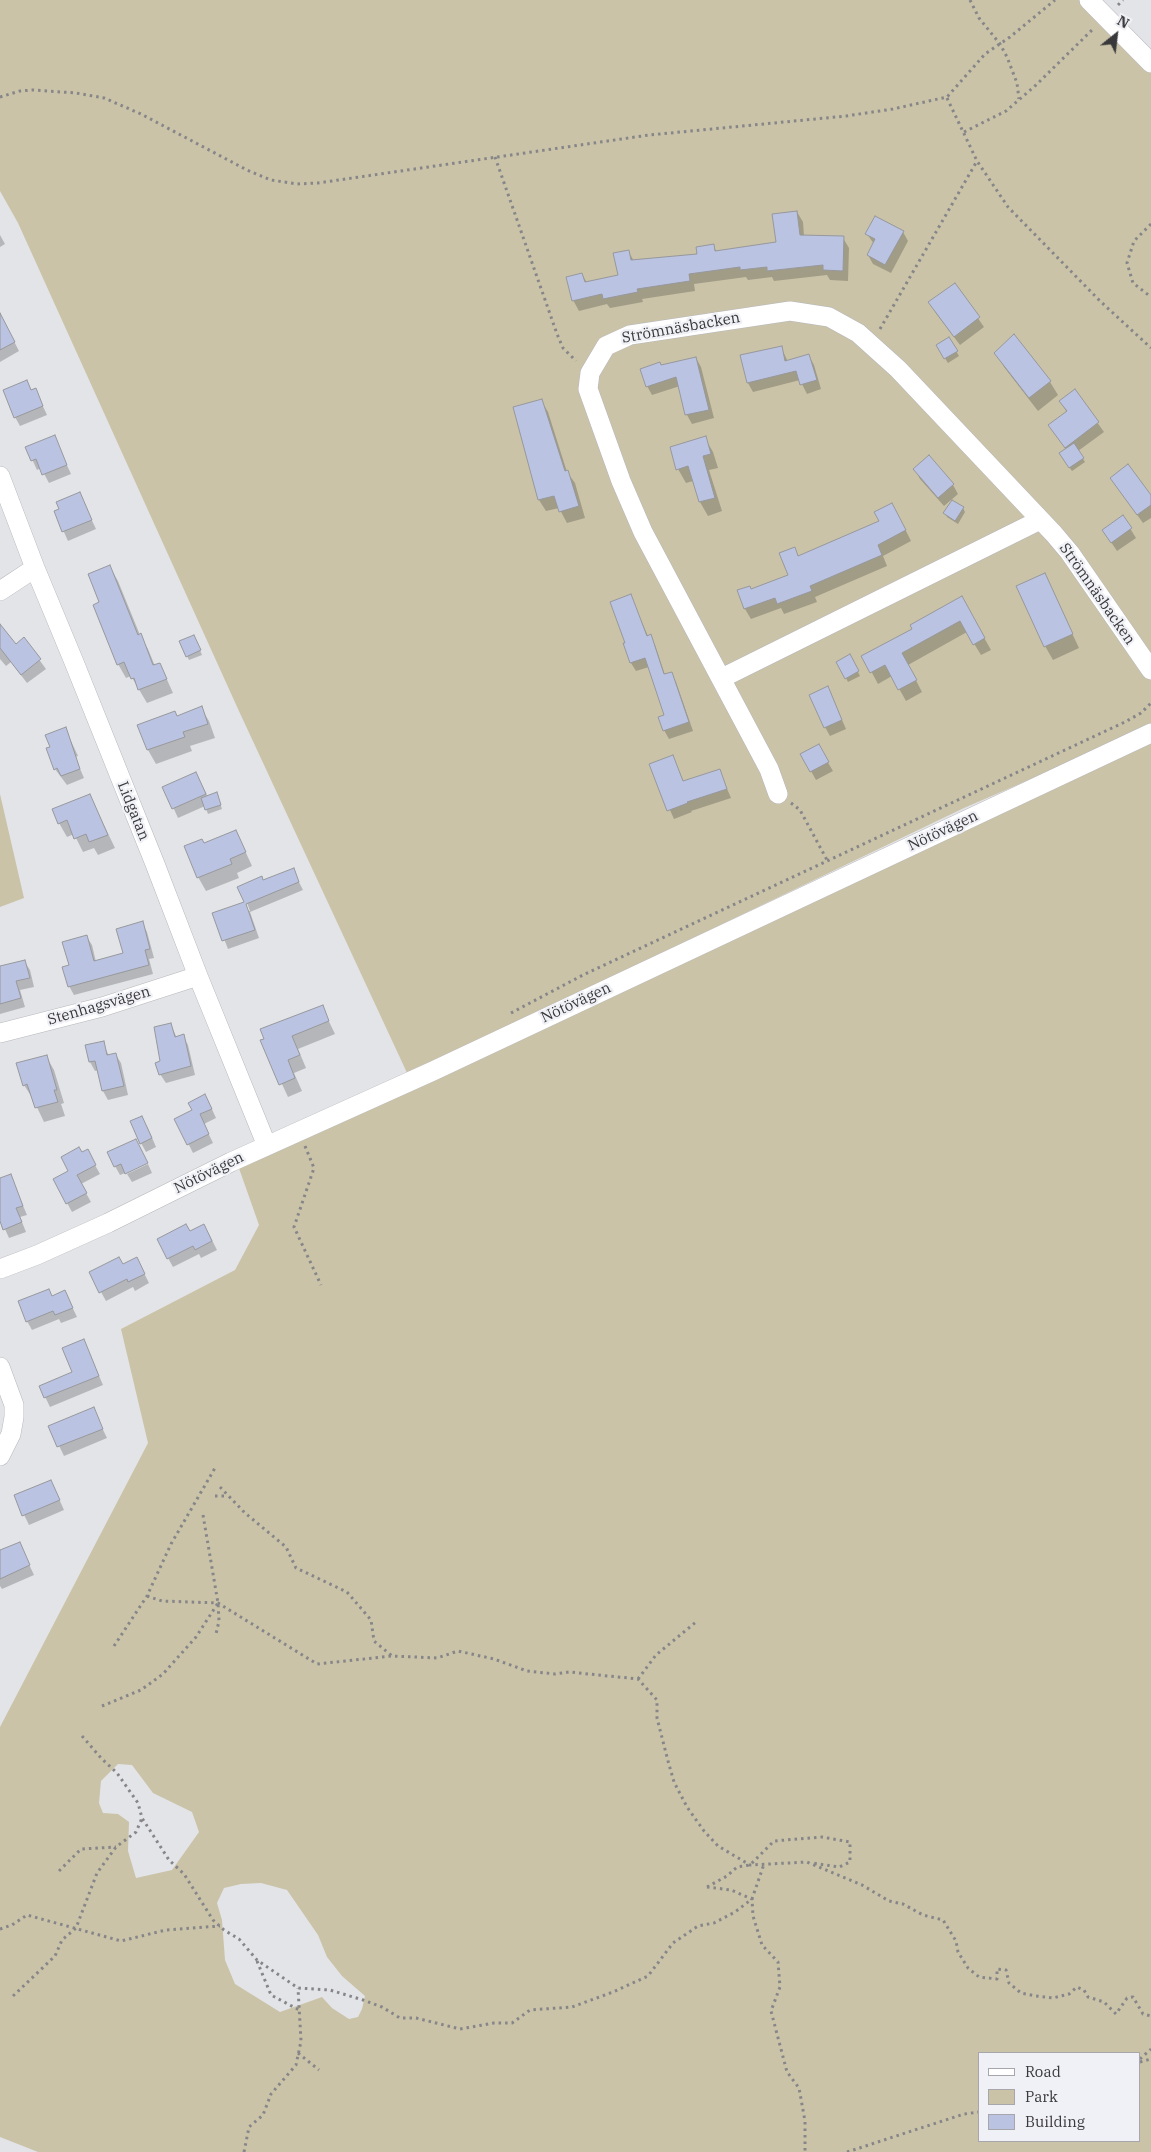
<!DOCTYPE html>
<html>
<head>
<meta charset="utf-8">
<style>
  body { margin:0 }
  #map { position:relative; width:1151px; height:2152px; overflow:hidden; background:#e3e4e8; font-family:"IBM Plex Serif",serif }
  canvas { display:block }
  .legend { position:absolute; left:978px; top:2052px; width:162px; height:90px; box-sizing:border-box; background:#f0f1f6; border:1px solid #a7a7ab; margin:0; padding:6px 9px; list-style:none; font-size:15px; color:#39393b }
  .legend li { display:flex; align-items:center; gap:10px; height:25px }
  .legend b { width:25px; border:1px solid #a7a7ab }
  .north { position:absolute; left:1091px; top:10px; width:50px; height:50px; -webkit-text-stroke:4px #f0f1f6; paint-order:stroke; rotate:29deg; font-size:14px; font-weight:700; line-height:20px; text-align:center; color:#39393b }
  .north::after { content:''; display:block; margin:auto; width:18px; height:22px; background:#39393b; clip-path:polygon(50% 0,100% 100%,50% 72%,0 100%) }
</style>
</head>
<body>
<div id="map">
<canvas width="1151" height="2152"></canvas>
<ul class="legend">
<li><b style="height:6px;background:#fff"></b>Road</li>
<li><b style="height:14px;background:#cac3a8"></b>Park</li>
<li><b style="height:14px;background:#bac3e1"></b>Building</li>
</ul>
<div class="north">N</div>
</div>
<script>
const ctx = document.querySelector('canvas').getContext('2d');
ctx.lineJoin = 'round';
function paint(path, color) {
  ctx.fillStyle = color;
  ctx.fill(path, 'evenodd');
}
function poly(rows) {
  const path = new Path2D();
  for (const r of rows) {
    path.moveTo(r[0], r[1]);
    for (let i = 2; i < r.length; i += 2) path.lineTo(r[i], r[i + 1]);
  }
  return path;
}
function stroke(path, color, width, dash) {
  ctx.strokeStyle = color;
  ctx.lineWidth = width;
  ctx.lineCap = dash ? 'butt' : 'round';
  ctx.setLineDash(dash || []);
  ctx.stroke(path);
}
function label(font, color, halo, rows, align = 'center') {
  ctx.font = font + ' "IBM Plex Serif",serif';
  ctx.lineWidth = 4.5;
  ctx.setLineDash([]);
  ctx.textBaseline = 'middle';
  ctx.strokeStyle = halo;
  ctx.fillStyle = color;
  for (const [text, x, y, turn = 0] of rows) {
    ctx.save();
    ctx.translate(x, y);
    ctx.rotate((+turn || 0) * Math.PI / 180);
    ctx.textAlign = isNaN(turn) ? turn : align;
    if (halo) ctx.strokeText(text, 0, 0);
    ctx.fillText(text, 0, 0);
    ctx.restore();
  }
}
paint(poly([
  [0,0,1086,0,1151,64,1151,727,964,808,408,1075,238,709,18,223,0,191],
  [1151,743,1151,2152,38,2152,0,2137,0,1727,148,1443,121,1329,235,1270,259,1225,235,1157,433,1074],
  [118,1764,132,1765,153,1793,192,1812,199,1832,172,1870,136,1878,128,1851,129,1822,118,1814,103,1813,99,1803,101,1781],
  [261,1883,287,1890,318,1935,327,1957,342,1976,365,1996,362,2009,358,2017,349,2019,332,2008,322,1997,280,2012,235,1984,225,1960,222,1920,217,1903,224,1888,241,1884],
  [980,2053,1140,2053,1140,2141,980,2141],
  [0,794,24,898,0,907]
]), '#cac3a8');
paint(poly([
  [797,212,803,222,804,236,843,238,849,248,848,281,830,280,827,275,774,281,772,277,748,280,746,277,694,284,695,291,642,299,643,302,610,308,607,304,579,311,573,300,582,274,587,283,619,276,628,251,634,261,698,255,713,246,717,252,777,243],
  [903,232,908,241,891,273,873,264,868,255,874,244,867,234],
  [0,235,5,244,0,247],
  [955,285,984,327,960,345,935,312],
  [0,314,19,351,0,362],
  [949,339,959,356,948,363,937,346],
  [781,347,788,362,809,356,814,365,821,389,807,394,800,380,753,392,748,383],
  [996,353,1050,382,1058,395,1038,411,1004,367],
  [696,358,701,367,714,418,692,424,687,415,680,386,652,395,647,386,661,367],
  [27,382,32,391,35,389,47,415,20,426,15,417],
  [1075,391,1104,432,1078,451,1085,462,1072,471,1062,457,1066,449,1055,434,1067,413,1061,402],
  [541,400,548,412,567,472,575,483,585,518,567,523,559,508,546,511,539,500],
  [54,437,71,474,49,483,41,468,37,470,27,448],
  [705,438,713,452,718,468,709,470,722,511,708,516,700,502,693,481,686,483,678,469],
  [929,457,953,485,958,494,944,506,920,479,915,470],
  [1117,487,1151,497,1151,518,1143,523],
  [79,493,96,529,68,541,55,512,61,509],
  [963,508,965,512,958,524,947,517,945,513],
  [898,515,911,541,883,556,887,566,815,597,817,602,784,614,781,608,751,619,745,609,751,590,789,575,794,548,799,557],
  [1123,517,1136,538,1117,551,1109,539],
  [110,567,118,581,140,635,148,649,155,666,160,664,173,693,147,703,131,676,126,678,118,664,101,603],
  [1044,574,1079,648,1053,660,1045,646],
  [630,596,648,636,650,636,655,645,665,675,671,673,676,682,693,731,669,739,664,730,666,715,649,667,636,671,631,663],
  [961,597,991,650,981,655,967,632,908,665,922,692,906,701,892,676,878,684,863,656,914,629],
  [0,634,16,646,24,639,46,669,27,683,11,662,6,666,0,659],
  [196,640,202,655,189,660,187,656],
  [850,656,860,676,848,682,838,662],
  [832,697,846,729,830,736,825,727],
  [201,708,209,721,215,738,190,746,192,751,156,764,148,750,139,725,177,717],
  [65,728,78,756,75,757,84,778,67,785,55,769,52,747],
  [818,746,833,771,816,780,802,755],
  [672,757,684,782,719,770,731,798,691,811,692,812,674,819,650,765],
  [196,773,208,797,217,794,222,809,208,814,205,806,178,818,164,787],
  [90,796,115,848,98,855,94,848,83,852,74,834,67,837,59,823],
  [236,831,252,866,237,873,239,878,206,891,198,877,204,844],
  [293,870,303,890,250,912,259,938,228,949,214,913,250,911,245,897],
  [142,923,147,932,154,958,149,959,153,974,74,995,69,986,70,966,87,937,92,945,96,962,125,954],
  [24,961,30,970,34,987,20,990,25,1007,0,1014,0,968],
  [322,1007,335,1034,298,1049,306,1068,294,1073,302,1091,288,1097,262,1041],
  [171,1025,177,1038,183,1036,188,1045,195,1075,166,1083,160,1074],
  [103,1043,109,1056,116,1055,121,1063,128,1095,108,1100,103,1091,99,1070,95,1071,90,1062,86,1046],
  [46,1056,54,1070,64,1103,61,1104,65,1116,44,1122,33,1099,24,1085],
  [210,1105,216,1118,204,1124,213,1143,193,1153,176,1119],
  [147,1126,156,1147,146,1152,141,1143],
  [136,1140,125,1173,120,1175,115,1166],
  [87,1151,100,1174,81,1184,91,1202,72,1212,54,1179,70,1171,81,1154],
  [148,1164,152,1173,132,1182,127,1174],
  [10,1175,27,1215,20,1217,26,1232,9,1238,0,1218,0,1179],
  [209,1234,217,1250,201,1258,199,1254,173,1267,168,1258],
  [122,1265,141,1267,149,1283,135,1291,133,1287,106,1301,101,1292],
  [65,1292,77,1317,61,1323,59,1319,32,1330,27,1321,52,1297],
  [84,1341,103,1385,50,1407,40,1386,73,1372],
  [93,1409,107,1438,64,1456,50,1427],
  [51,1481,64,1510,29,1525,15,1496],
  [19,1543,34,1575,2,1589,0,1586,0,1552]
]), '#0003');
const building = poly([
  [797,211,800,235,844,236,843,271,823,270,823,265,767,271,767,267,740,270,740,267,689,274,690,281,637,289,638,292,603,299,602,294,572,301,566,277,582,273,585,282,618,275,613,253,629,250,631,260,697,254,696,247,714,244,715,251,776,242,772,214,797,211],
  [875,216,904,231,885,265,867,255,875,239,865,234,875,216],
  [955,283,980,317,954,337,928,302,955,283],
  [0,313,15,342,0,350,0,313],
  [1014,334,1051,381,1029,398,994,353,1014,334],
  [949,337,958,351,944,359,936,345,949,337],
  [782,346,785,361,809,354,817,380,800,385,796,371,747,383,740,355,782,346],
  [696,357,709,410,685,415,676,377,646,387,640,369,660,362,661,365,696,357],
  [27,380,31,390,36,388,43,406,14,418,3,390,27,380],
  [1075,389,1099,422,1065,448,1048,425,1067,411,1059,401,1075,389],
  [542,399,565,471,568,470,579,506,559,512,554,496,538,500,513,407,542,399],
  [55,435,67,465,42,475,36,459,31,461,25,447,55,435],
  [706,436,711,454,703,456,715,498,699,502,688,466,676,470,670,447,706,436],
  [1074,443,1084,458,1069,468,1059,453,1074,443],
  [929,455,954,484,938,498,913,469,929,455],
  [1128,464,1151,495,1151,505,1137,515,1110,478,1128,464],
  [80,492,92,520,62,532,54,511,59,509,56,502,80,492],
  [952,500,964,507,955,521,943,513,952,500],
  [892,503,906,530,878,545,882,555,810,586,812,591,777,604,775,598,744,609,737,590,750,586,751,589,788,575,779,553,795,547,798,556,879,521,874,512,892,503],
  [1123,515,1132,528,1111,543,1102,530,1123,515],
  [110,565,138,635,141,633,153,665,160,663,167,679,138,690,134,678,131,679,124,662,117,665,93,605,99,602,88,574,110,565],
  [1045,573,1073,634,1044,647,1016,586,1045,573],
  [631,594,647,636,651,634,664,674,672,672,689,722,663,731,658,717,664,715,645,658,630,663,623,643,625,643,610,602,631,594],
  [962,596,985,638,973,645,960,621,902,653,917,680,898,690,885,665,870,673,861,656,912,629,910,625,962,596],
  [0,624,16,644,24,637,41,659,21,675,0,648,0,624],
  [194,635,201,650,186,657,179,641,194,635],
  [850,654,859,671,845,679,836,662,850,654],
  [828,686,842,720,824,728,809,695,828,686],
  [202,706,208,724,183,732,185,737,147,750,137,725,175,711,177,716,202,706],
  [66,727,80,769,61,776,57,768,54,770,46,748,50,747,45,735,66,727],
  [819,744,829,762,810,772,800,754,819,744],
  [673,755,683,781,720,769,727,789,687,802,688,803,667,811,649,764,673,755],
  [196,772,206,794,172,809,162,787,196,772],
  [217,792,221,805,205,810,201,798,217,792],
  [90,794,108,835,89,842,86,834,74,839,67,820,58,824,52,809,90,794],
  [236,830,246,852,230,859,232,864,197,878,184,846,202,839,204,843,236,830],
  [294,868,299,882,246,904,255,930,222,941,212,913,244,902,237,887,262,876,263,880,294,868],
  [143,921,150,949,145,950,149,965,68,987,62,967,69,965,62,942,87,935,94,961,123,953,116,929,143,921],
  [25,960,30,978,16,981,21,998,0,1004,0,966,25,960],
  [323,1005,329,1021,292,1036,300,1055,288,1060,295,1078,279,1085,260,1040,264,1039,260,1029,323,1005],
  [171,1023,175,1037,184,1034,191,1066,159,1075,155,1063,160,1061,154,1027,171,1023],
  [104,1041,107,1055,116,1053,124,1086,102,1091,95,1061,89,1062,85,1045,104,1041],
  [47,1055,57,1090,54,1090,58,1102,35,1108,27,1084,23,1086,16,1063,47,1055],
  [205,1094,212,1109,200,1114,209,1134,187,1145,174,1119,192,1110,188,1103,205,1094],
  [142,1116,152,1138,140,1144,130,1121,142,1116],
  [136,1139,148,1163,125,1174,121,1164,114,1167,107,1152,136,1139],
  [79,1147,82,1152,88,1149,96,1165,77,1175,87,1193,66,1204,53,1179,68,1171,61,1157,79,1147],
  [11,1174,23,1206,16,1208,22,1222,3,1230,0,1221,0,1178,11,1174],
  [186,1224,190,1231,204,1224,212,1241,195,1250,193,1246,167,1259,157,1239,186,1224],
  [119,1257,123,1264,137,1257,145,1274,128,1282,127,1279,99,1293,89,1272,119,1257],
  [49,1289,52,1296,65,1290,73,1308,55,1315,53,1311,26,1322,18,1301,49,1289],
  [84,1339,99,1376,44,1398,39,1386,72,1372,62,1348,84,1339],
  [94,1407,103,1429,57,1447,48,1426,94,1407],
  [51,1480,60,1500,22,1516,14,1495,51,1480],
  [20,1542,30,1565,0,1579,0,1550,20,1542]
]);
paint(building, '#bac3e1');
stroke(building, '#97989c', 1);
const minor = poly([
  [1089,0,1151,63],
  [0,476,35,568,74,662,155,864,198,976,267,1146],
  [0,591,35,568],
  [722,678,1040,520],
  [778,794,769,769,643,532,621,481,588,389,590,373,606,346,630,335,790,311,829,317,858,333,898,369,1054,534,1070,553,1151,670],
  [0,1033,102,1007,198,976],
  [0,1269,37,1255,108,1223,231,1162,433,1071,1151,733],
  [0,1367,14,1405,14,1417,11,1434,0,1456]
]);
stroke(minor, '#b6b7bb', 20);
stroke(poly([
  [970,0,979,18,1000,44,1007,57,1017,83,1019,99],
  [1118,5,1123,0],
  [0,97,20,91,33,90,76,93,104,98,141,114,247,170,271,180,297,184,318,183,649,135,846,116,893,109,947,97,985,54,1010,37,1055,0],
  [947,98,977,161,1008,207,1100,301,1151,348],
  [964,132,1006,111,1036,85,1093,29],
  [495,157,557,334,563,348,576,361],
  [1151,224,1134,241,1127,263,1133,283,1151,297],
  [880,329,977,161],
  [791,803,800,810,827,860],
  [511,1013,583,975,1125,722,1141,713,1151,703],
  [305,1146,314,1168,294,1227,321,1285],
  [220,1487,245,1513,286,1547,296,1568,347,1592,371,1620,374,1641,392,1656,437,1658,458,1651,494,1659,527,1671,555,1674,569,1672,638,1679,657,1700,657,1718,668,1761,674,1782,687,1807,704,1831,718,1846,750,1865,807,1862,862,1885,889,1901,903,1904,923,1915,943,1920,956,1941,958,1952,968,1968,979,1977,997,1979,997,1969,1006,1970,1009,1983,1021,1993,1036,1996,1053,1998,1069,1994,1077,1987,1084,1990,1088,1997,1104,2002,1116,2014,1127,1998,1133,1997,1143,2014,1151,2016],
  [215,1496,228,1496],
  [203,1515,218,1603,219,1621,216,1634],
  [147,1596,162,1601,218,1603,317,1664,392,1656],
  [114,1646,147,1596,171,1544,215,1468],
  [638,1679,656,1655,696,1622],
  [102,1706,141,1690,163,1674,196,1637,218,1603],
  [82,1736,101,1758,117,1773,138,1803,142,1818,169,1860,184,1874,213,1920,224,1930,239,1939,257,1960,298,1988,330,1990,363,2000,382,2007,400,2018,416,2018,460,2029,494,2023,512,2023,530,2010,572,2007,613,1992,648,1976,673,1943,698,1926,714,1923,735,1912,752,1899,764,1864],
  [59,1871,81,1849,116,1847],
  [707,1887,731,1890,752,1899,753,1916,762,1945,778,1962,780,1987,771,2011,787,2072,799,2088,805,2121,805,2152],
  [707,1887,727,1876,737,1867,750,1865,774,1841,822,1837,850,1842,850,1862,839,1867,812,1863],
  [0,1929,12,1925,27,1915,121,1941,166,1930,220,1926],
  [257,1961,271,1995,301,2011],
  [13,1996,55,1956,62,1940,76,1928,97,1873,116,1847,136,1832,142,1818],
  [298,2053,319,2070],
  [1140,2059,1151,2049],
  [1140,2062,1151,2059],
  [244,2152,249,2127,263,2115,271,2094,296,2065,301,2041,298,1988],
  [847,2152,964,2114,980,2112]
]), '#868689', 3, [2.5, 4]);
stroke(minor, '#fff', 19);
label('15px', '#39393b', '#f0f1f6', [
  ["Strömnäsbacken",681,328,-10],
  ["Strömnäsbacken",1097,594,55],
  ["Lidgatan",133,811,68],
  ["Nötövägen",943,831,-25],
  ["Nötövägen",576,1003,-25],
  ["Stenhagsvägen",99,1006,-16],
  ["Nötövägen",209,1173,-26]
]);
</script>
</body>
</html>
